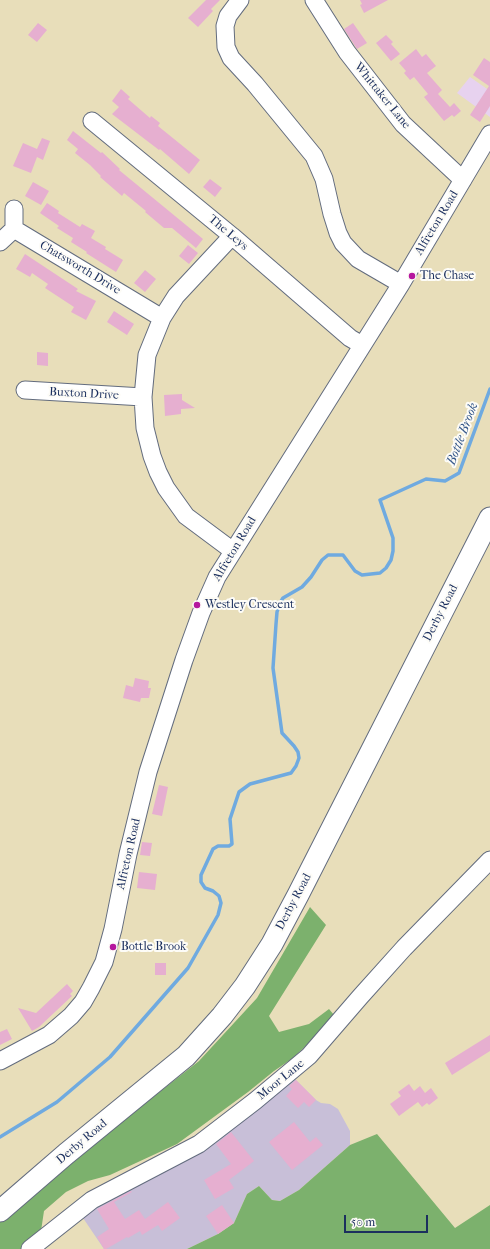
<!DOCTYPE html>
<html>
<head>
<meta charset="utf-8">
<style>
  body { margin:0 }
  #map { position:relative; width:490px; height:1249px; overflow:hidden; background:#e8deba; font-family:"IM FELL French Canon",serif }
  canvas { display:block }
  .scale { position:absolute; left:344px; top:1215px; width:84px; height:18px; box-sizing:border-box; border:2px solid #1b2f5e; border-top:0; padding-left:5px; font-size:12px; line-height:14px; white-space:nowrap; color:#1b2f5e; -webkit-text-stroke:3px #fdfcf7; paint-order:stroke }
</style>
</head>
<body>
<div id="map">
<canvas width="490" height="1249"></canvas>
<div class="scale">50 m</div>
</div>
<script>
const ctx = document.querySelector('canvas').getContext('2d');
ctx.lineJoin = 'round';
function paint(path, color) {
  ctx.fillStyle = color;
  ctx.fill(path, 'evenodd');
}
function poly(rows) {
  const path = new Path2D();
  for (const r of rows) {
    path.moveTo(r[0], r[1]);
    for (let i = 2; i < r.length; i += 2) path.lineTo(r[i], r[i + 1]);
  }
  return path;
}
function stroke(path, color, width, dash) {
  ctx.strokeStyle = color;
  ctx.lineWidth = width;
  ctx.lineCap = dash ? 'butt' : 'round';
  ctx.setLineDash(dash || []);
  ctx.stroke(path);
}
function label(font, color, halo, rows, align = 'center') {
  ctx.font = font + ' "IM FELL French Canon",serif';
  ctx.lineWidth = 4;
  ctx.setLineDash([]);
  ctx.textBaseline = 'middle';
  ctx.strokeStyle = halo;
  ctx.fillStyle = color;
  for (const [text, x, y, turn = 0] of rows) {
    ctx.save();
    ctx.translate(x, y);
    ctx.rotate((+turn || 0) * Math.PI / 180);
    ctx.textAlign = isNaN(turn) ? turn : align;
    if (halo) ctx.strokeText(text, 0, 0);
    ctx.fillText(text, 0, 0);
    ctx.restore();
  }
}
paint(poly([
  [470,77,490,91,490,117,457,93]
]), '#e7d2ef');
paint(poly([
  [294,1078,316,1100,321,1103,330,1104,338,1109,350,1131,350,1145,299,1190,280,1201,272,1200,259,1186,247,1194,234,1223,218,1234,187,1249,104,1249,81,1215]
]), '#c8bfd8');
paint(poly([
  [310,907,326,925,269,1016,279,1032,309,1024,329,1009,334,1015,314,1038,293,1058,274,1071,248,1092,177,1144,110,1175,88,1181,66,1192,44,1211,41,1231,24,1249,0,1249,0,1219,22,1200,199,1061,257,998],
  [377,1134,455,1228,490,1205,490,1249,187,1249,218,1234,234,1223,247,1194,259,1186,272,1200,280,1201,299,1190,350,1145]
]), '#7cb16d');
stroke(poly([
  [0,1137,57,1102,110,1057,188,968,218,915,221,903,219,896,213,891,205,888,201,882,201,875,213,849,218,846,229,846,232,844,230,819,239,792,250,784,291,773,296,766,299,758,298,752,294,746,282,733,273,668,276,624,277,612,280,603,283,598,302,587,311,577,322,560,328,555,343,555,355,571,362,575,380,573,386,568,391,560,393,551,393,538,380,500,426,479,445,481,459,473,490,389]
]), '#6faae0', 3.5);
paint(poly([
  [206,0,220,0,211,9,213,11,198,27,188,18],
  [360,0,388,0,364,13,360,5,362,4],
  [38,23,47,30,37,42,28,35],
  [353,23,367,43,357,49,344,29],
  [386,35,393,42,391,44,400,54,391,61,376,43],
  [416,49,422,57,426,54,436,66,427,73,442,90,438,94,450,107,454,103,461,111,454,117,452,115,444,121,424,97,428,94,414,77,410,80,404,73,406,71,399,63],
  [484,58,490,62,490,106,480,122,470,115,489,86,473,75],
  [121,89,130,97,128,99,150,118,151,116,160,123,158,126,200,160,189,174,160,149,159,150,112,114,119,107,112,101],
  [73,131,101,153,102,152,120,169,119,170,203,239,196,248,172,228,164,228,145,212,146,211,124,193,122,196,100,177,101,176,90,165,75,153,78,149,67,140],
  [42,138,50,141,43,160,37,157,31,173,13,166,23,143,37,149],
  [210,179,222,188,215,197,203,187],
  [33,182,49,191,41,205,25,196],
  [47,203,59,211,58,213,80,227,82,224,95,231,91,238,106,247,105,249,123,260,116,272,86,253,87,252,71,242,73,238,57,228,59,226,40,213],
  [188,245,198,253,189,264,179,256],
  [25,254,78,289,76,291,96,301,86,320,71,312,74,307,45,288,48,284,32,273,30,277,16,269],
  [145,270,156,279,145,292,134,283],
  [114,311,134,324,127,335,107,322],
  [37,352,48,353,48,366,37,365],
  [182,394,182,400,195,408,181,409,181,414,165,416,164,395],
  [135,678,149,681,148,688,151,688,149,698,141,698,140,702,123,698,126,685,133,687],
  [159,785,168,787,162,816,152,814],
  [142,842,152,843,150,856,140,855],
  [139,872,157,874,155,890,137,888],
  [155,963,166,963,166,975,155,975],
  [67,984,73,991,70,994,72,996,39,1027,32,1031,18,1008,36,1013],
  [7,1029,12,1039,0,1045,0,1032],
  [490,1035,490,1051,452,1075,445,1063],
  [296,1080,316,1100,309,1107,304,1102,298,1108,286,1096,292,1089,289,1086],
  [409,1084,414,1091,420,1086,425,1093,431,1088,438,1098,429,1105,427,1103,422,1107,418,1102,399,1116,390,1104,401,1096,398,1092],
  [294,1122,310,1142,316,1137,323,1145,292,1170,269,1142],
  [231,1132,254,1161,229,1180,234,1188,215,1199,204,1180,231,1164,216,1144],
  [131,1191,132,1192,114,1202,125,1219,139,1210,145,1219,168,1202,180,1218,162,1231,158,1225,142,1235,140,1231,128,1238,127,1237,106,1249,104,1249,97,1237,109,1229,97,1209],
  [222,1205,234,1223,218,1234,206,1216]
]), '#e6afd0');
const minor = poly([
  [240,0,228,16,225,26,226,47,231,58,255,84,314,156,324,179,332,214,338,233,343,243,358,259,401,284],
  [314,0,347,52,403,124,463,180],
  [92,121,232,236,350,338,362,345],
  [14,209,14,229,162,318],
  [232,236,176,296,162,318,147,355,143,397,145,428,152,456,158,472,166,488,186,516,233,551],
  [0,242,14,229],
  [25,390,143,397],
  [0,1061,49,1035,71,1016,83,1002,91,988,104,962,113,929,128,854,148,772,184,660,201,613,217,577,401,284,490,134],
  [30,1249,92,1200,199,1144,255,1101,309,1056,360,997,404,948,490,860]
]);
const major = poly([
  [0,1211,66,1154,186,1056,222,1016,245,986,272,944,298,895,490,518]
]);
stroke(minor, '#636c7e', 19);
stroke(major, '#636c7e', 23);
stroke(minor, '#fff', 17);
stroke(major, '#fff', 21);
for (const [x, y, r, color] of [
  [412,276,4,"#b5179e"],
  [197,605,4,"#b5179e"],
  [113,947,4,"#b5179e"]
]) {
  const dot = new Path2D();
  dot.arc(x, y, r, 0, 2 * Math.PI);
  ctx.fillStyle = color;
  ctx.fill(dot);
  stroke(dot, '#fdfcf7', 1.5);
}
label('12px', '#1b2f5e', '#fdfcf7', [
  ["Whittaker Lane",382,96,51],
  ["Alfreton Road",437,223,-59],
  ["The Leys",228,233,40],
  ["Chatsworth Drive",80,268,31],
  ["Buxton Drive",84,394,3],
  ["Alfreton Road",235,549,-59],
  ["Derby Road",441,613,-63],
  ["Alfreton Road",129,854,-77],
  ["Derby Road",294,902,-62],
  ["Moor Lane",281,1080,-39],
  ["Derby Road",82,1142,-40]
]);
label('12px', '#1b2f5e', '#fdfcf7', [
  ["The Chase",420,276],
  ["Westley Crescent",205,605],
  ["Bottle Brook",121,947]
], 'left');
label('italic 13px', '#385a8c', '#fdfcf7', [
  ["Bottle Brook",463,434,-69]
]);
</script>
</body>
</html>
